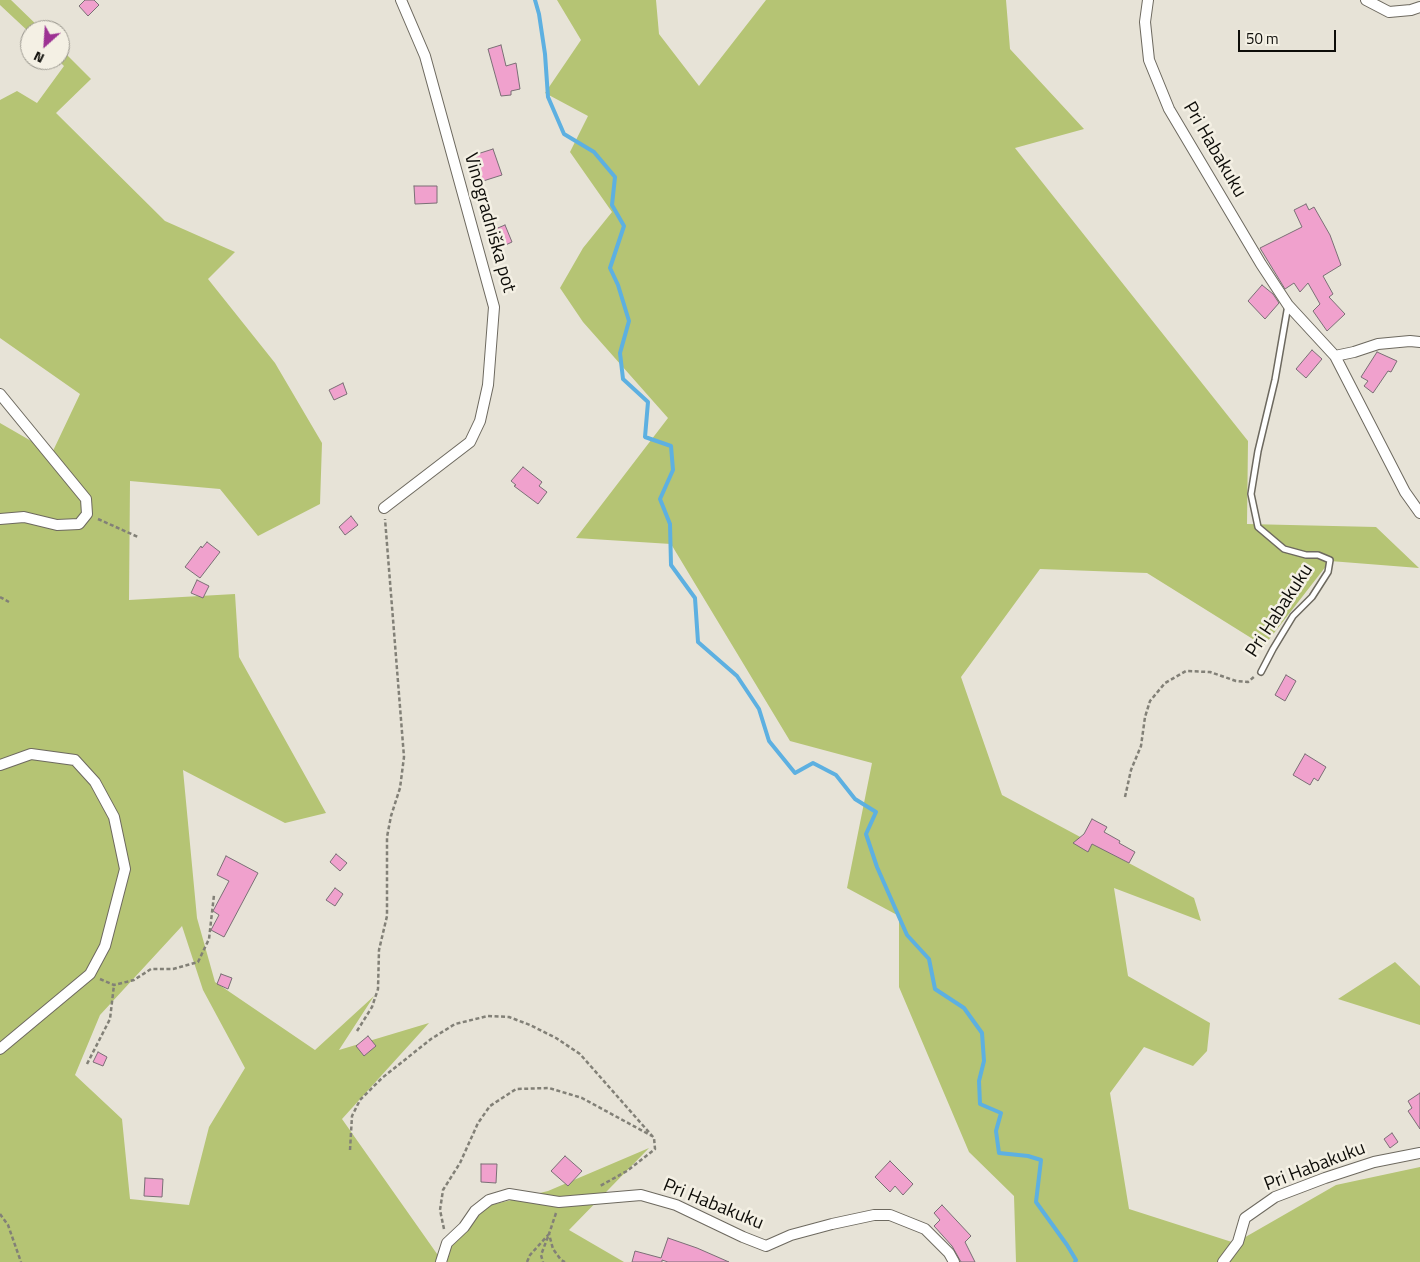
<!DOCTYPE html>
<html>
<head>
<meta charset="utf-8">
<style>
  body { margin:0 }
  #map { position:relative; width:1420px; height:1262px; overflow:hidden; background:#e7e3d7; font-family:"Titillium Web",sans-serif }
  canvas { display:block }
  .north { position:absolute; left:20px; top:20px; width:50px; height:50px; box-sizing:border-box; background:#f4f0e4; border:1px solid #98958c; border-radius:50%; rotate:206deg; font-size:14px; font-weight:700; line-height:20px; text-align:center; color:#0e0d09 }
  .north::after { content:''; display:block; margin:auto; width:18px; height:22px; background:#9d3293; clip-path:polygon(50% 0,100% 100%,50% 72%,0 100%) }
  .scale { position:absolute; left:1238px; top:30px; width:98px; height:22px; box-sizing:border-box; border:2px solid #0e0d09; border-top:0; padding-left:6px; font-size:15px; line-height:18px; white-space:nowrap; color:#0e0d09; -webkit-text-stroke:4px #f4f0e4; paint-order:stroke }
</style>
</head>
<body>
<div id="map">
<canvas width="1420" height="1262"></canvas>
<div class="north">N</div>
<div class="scale">50 m</div>
</div>
<script>
const ctx = document.querySelector('canvas').getContext('2d');
ctx.lineJoin = 'round';
function paint(path, color) {
  ctx.fillStyle = color;
  ctx.fill(path, 'evenodd');
}
function poly(rows) {
  const path = new Path2D();
  for (const r of rows) {
    path.moveTo(r[0], r[1]);
    for (let i = 2; i < r.length; i += 2) path.lineTo(r[i], r[i + 1]);
  }
  return path;
}
function stroke(path, color, width, dash) {
  ctx.strokeStyle = color;
  ctx.lineWidth = width;
  ctx.lineCap = dash ? 'butt' : 'round';
  ctx.setLineDash(dash || []);
  ctx.stroke(path);
}
function label(font, color, halo, rows, align = 'center') {
  ctx.font = font + ' "Titillium Web",sans-serif';
  ctx.lineWidth = 5;
  ctx.setLineDash([]);
  ctx.textBaseline = 'middle';
  ctx.strokeStyle = halo;
  ctx.fillStyle = color;
  for (const [text, x, y, turn = 0] of rows) {
    ctx.save();
    ctx.translate(x, y);
    ctx.rotate((+turn || 0) * Math.PI / 180);
    ctx.textAlign = isNaN(turn) ? turn : align;
    if (halo) ctx.strokeText(text, 0, 0);
    ctx.fillText(text, 0, 0);
    ctx.restore();
  }
}
paint(poly([
  [0,0,11,0,42,30,30,30,30,33,0,5],
  [557,0,656,0,659,34,699,86,766,0,1006,0,1010,49,1084,129,1015,148,1248,441,1247,524,1376,527,1419,568,1330,561,1264,646,1147,573,1040,569,961,677,1002,795,1194,898,1201,921,1114,888,1128,976,1210,1023,1207,1051,1193,1066,1144,1047,1110,1093,1129,1209,1235,1243,1336,1185,1420,1167,1420,1262,1016,1262,1014,1196,969,1152,899,987,899,916,847,888,872,763,790,741,671,544,576,538,668,418,583,322,560,288,583,248,612,212,570,152,588,116,545,93,581,40],
  [60,48,91,79,56,113,165,221,235,252,208,279,275,363,322,443,320,504,258,536,220,489,130,481,129,600,235,594,239,657,326,813,285,823,183,770,197,918,215,982,315,1050,374,996,339,1050,429,1023,342,1119,442,1261,471,1210,548,1191,649,1148,569,1230,624,1262,0,1262,0,423,52,453,80,394,0,338,0,100,17,91,37,103,64,66,58,60,60,60],
  [182,926,203,990,245,1068,209,1127,189,1205,130,1199,122,1119,75,1075,100,1015],
  [1395,962,1420,986,1420,1025,1338,999]
]), '#b5c474');
stroke(poly([
  [535,0,539,14,545,54,548,97,564,134,594,152,615,177,612,205,624,226,610,268,618,285,629,321,620,353,623,379,648,402,645,437,671,446,673,470,660,499,670,524,671,565,695,598,698,642,737,676,759,709,769,741,795,773,813,763,836,775,855,799,876,812,866,834,877,867,907,935,929,959,935,989,964,1008,982,1033,984,1061,979,1081,980,1104,1001,1113,996,1131,999,1153,1028,1156,1041,1160,1036,1202,1067,1245,1076,1260,1075,1262]
]), '#5db0e1', 4);
const building = poly([
  [85,0,94,0,99,5,88,16,79,6,85,0],
  [501,45,506,66,516,63,520,89,511,91,511,95,501,96,488,49,501,45],
  [493,149,502,175,480,182,471,156,493,149],
  [414,186,437,186,437,203,415,204,414,186],
  [1306,204,1309,210,1314,207,1330,235,1341,265,1323,276,1333,294,1329,297,1345,314,1327,331,1313,311,1320,304,1308,283,1300,292,1294,283,1285,289,1260,248,1302,227,1294,210,1306,204],
  [505,225,512,242,495,250,488,232,505,225],
  [1262,285,1273,294,1279,303,1265,319,1248,301,1262,285],
  [1312,350,1322,359,1306,378,1296,369,1312,350],
  [1377,352,1397,361,1391,372,1388,371,1373,393,1364,386,1368,381,1361,377,1377,352],
  [343,383,347,394,334,400,329,390,343,383],
  [523,467,542,482,539,486,547,492,538,504,514,486,516,485,511,481,523,467],
  [351,516,358,525,345,535,339,527,351,516],
  [207,542,220,552,200,578,185,567,201,546,202,548,207,542],
  [197,580,209,586,203,598,191,593,197,580],
  [1286,675,1296,681,1285,701,1275,695,1286,675],
  [1305,754,1326,767,1318,781,1314,778,1310,785,1293,775,1305,754],
  [1092,819,1107,827,1104,832,1120,841,1119,843,1135,852,1129,863,1092,844,1088,852,1073,843,1084,834,1092,819],
  [336,854,347,863,340,871,330,862,336,854],
  [226,856,258,873,224,937,211,930,219,915,213,911,229,881,217,875,226,856],
  [335,888,343,894,335,906,326,900,335,888],
  [221,974,232,978,228,989,217,984,221,974],
  [368,1036,376,1046,364,1056,356,1046,368,1036],
  [98,1052,107,1057,103,1066,93,1062,98,1052],
  [1420,1093,1420,1129,1408,1111,1412,1108,1408,1101,1420,1093],
  [1392,1133,1398,1142,1390,1148,1384,1139,1392,1133],
  [565,1156,582,1171,568,1186,551,1171,565,1156],
  [890,1161,913,1184,903,1195,895,1186,890,1192,875,1177,890,1161],
  [481,1164,497,1164,496,1183,481,1182,481,1164],
  [145,1178,163,1179,162,1197,144,1196,145,1178],
  [942,1205,971,1236,965,1242,975,1262,961,1262,952,1246,934,1226,940,1220,934,1213,942,1205],
  [668,1238,697,1248,729,1262,668,1262,662,1260,662,1262,632,1262,635,1251,661,1258,668,1238]
]);
paint(building, '#f0a1cd');
stroke(building, '#7a6f75', 1);
const lane = poly([
  [1261,672,1273,649,1293,616,1312,597,1328,572,1330,560,1318,555,1306,555,1284,549,1258,527,1251,494,1258,451,1275,380,1288,305]
]);
const street = poly([
  [1148,0,1145,22,1149,60,1169,109,1261,264,1288,305,1335,356,1405,492,1420,513],
  [1366,0,1389,12,1411,10,1420,7],
  [1335,356,1354,352,1378,344,1410,341,1420,342],
  [0,394,86,499,87,514,79,524,57,525,24,517,0,519],
  [384,508,470,442,480,421,488,385,494,307,425,56,401,0],
  [0,765,31,754,75,760,95,782,114,817,125,869,105,946,90,974,0,1049],
  [441,1262,447,1243,464,1227,475,1211,489,1200,509,1194,559,1202,641,1195,676,1205,743,1237,766,1246,791,1235,832,1224,874,1215,890,1215,925,1229,949,1253,954,1262],
  [1223,1262,1238,1242,1245,1218,1275,1197,1325,1178,1374,1162,1420,1153]
]);
stroke(lane, '#6d695f', 8);
stroke(street, '#6d695f', 12);
stroke(poly([
  [98,519,138,537],
  [0,597,9,602],
  [1125,797,1131,770,1141,746,1145,717,1150,701,1165,683,1186,671,1210,672,1236,681,1248,682,1255,676],
  [100,979,114,985,134,980,151,969,173,969,198,962,209,939,214,895],
  [357,1031,372,1007,378,989,379,950,387,916,387,837,391,816,400,788,404,757,385,519],
  [87,1064,110,1019,114,985],
  [350,1150,352,1116,360,1100,382,1078,431,1039,455,1024,488,1016,509,1017,530,1025,556,1038,580,1054,654,1138,655,1149,627,1171,600,1186],
  [556,1213,549,1234,553,1249,561,1260,565,1262],
  [0,1214,8,1225,21,1262],
  [444,1229,440,1210,443,1190,460,1163,478,1123,490,1106,516,1089,549,1088,582,1098,652,1136],
  [527,1262,530,1255,549,1234,541,1255,543,1262]
]), '#828077', 2.5, [4, 2.5]);
stroke(lane, '#fff', 5);
stroke(street, '#fff', 10);
label('19px', '#0e0d09', '#f4f0e4', [
  ["Pri Habakuku",1214,150,60],
  ["Vinogradniška pot",489,223,74],
  ["Pri Habakuku",1280,611,-57],
  ["Pri Habakuku",1315,1167,-21],
  ["Pri Habakuku",713,1205,22]
]);
</script>
</body>
</html>
